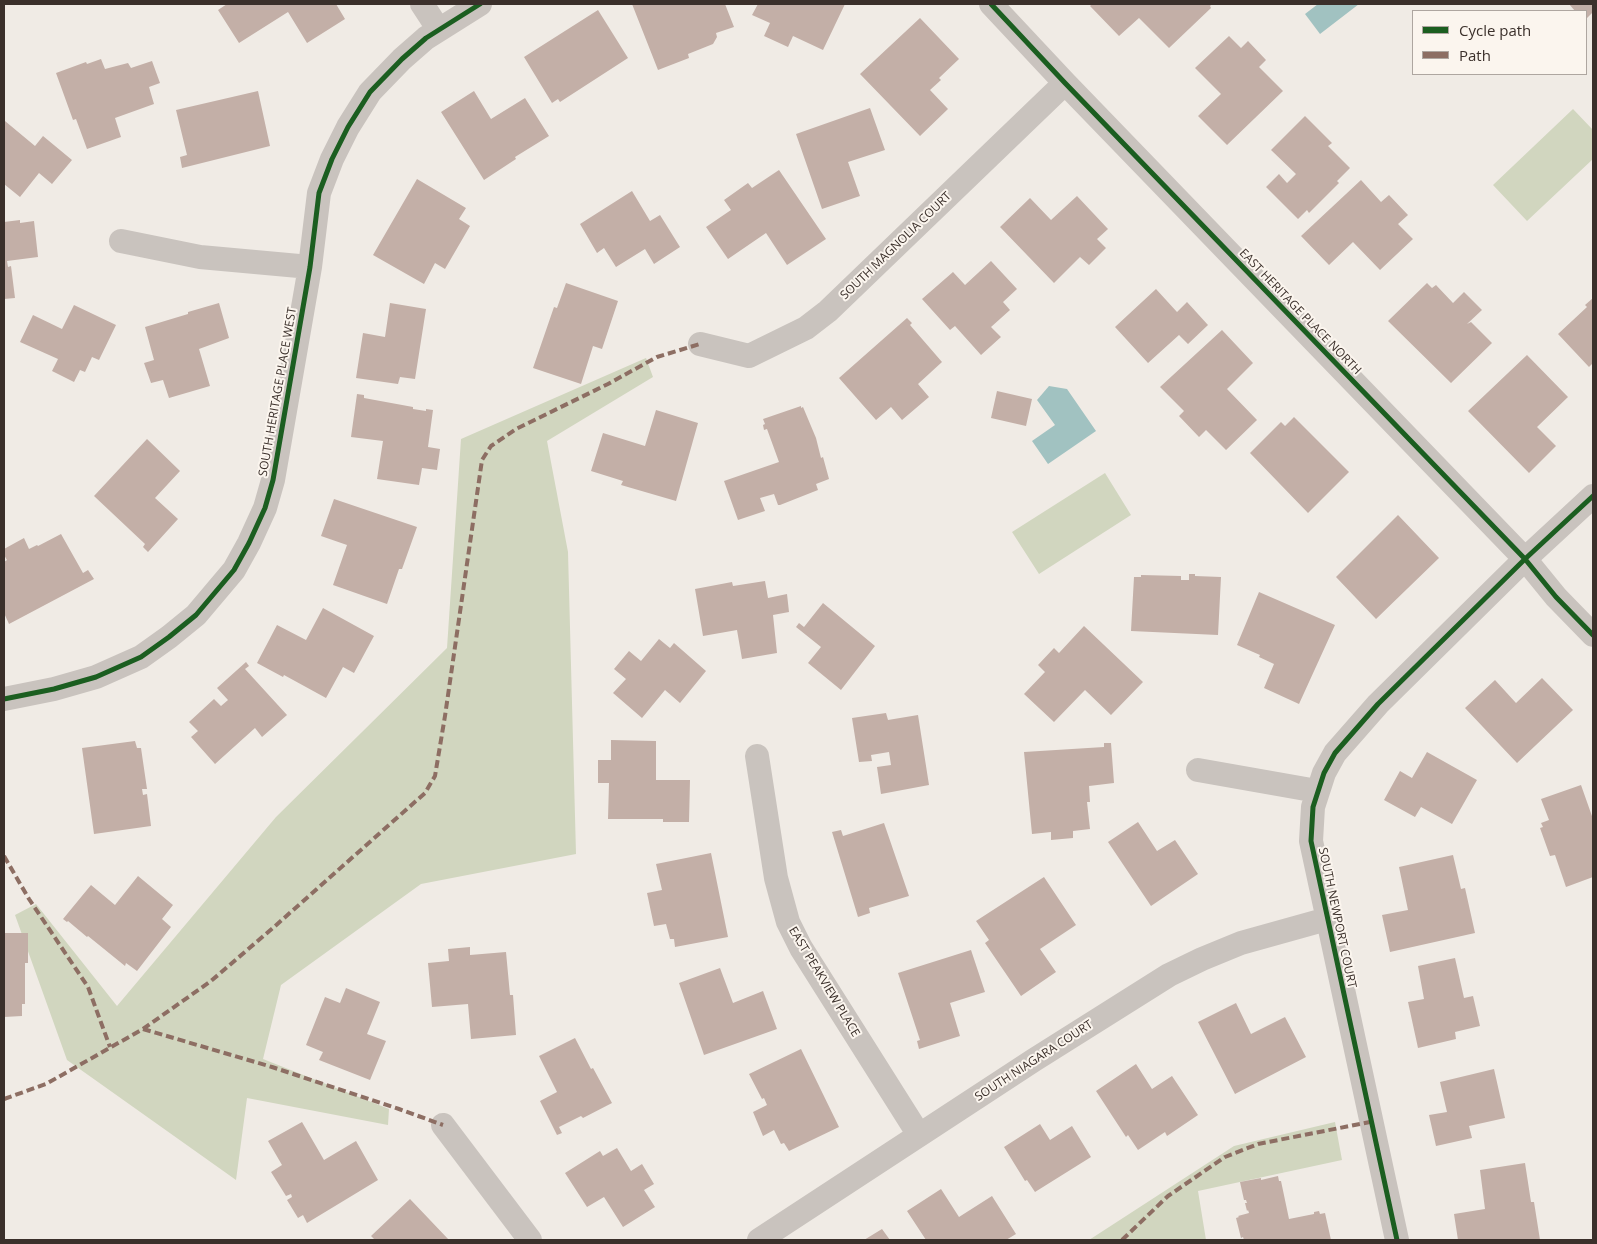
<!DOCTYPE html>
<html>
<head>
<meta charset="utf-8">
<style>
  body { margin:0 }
  #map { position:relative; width:1597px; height:1244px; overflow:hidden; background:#f0ebe5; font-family:"Open Sans",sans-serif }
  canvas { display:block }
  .frame { position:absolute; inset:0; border:5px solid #3b302b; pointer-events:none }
  .legend { position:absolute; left:1412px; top:10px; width:175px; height:65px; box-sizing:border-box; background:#fbf5ee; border:1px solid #aea6a0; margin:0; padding:6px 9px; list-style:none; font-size:15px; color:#3b302b }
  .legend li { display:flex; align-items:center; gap:10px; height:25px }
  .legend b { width:25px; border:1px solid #aea6a0 }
</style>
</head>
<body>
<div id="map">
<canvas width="1597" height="1244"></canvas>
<div class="frame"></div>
<ul class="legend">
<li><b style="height:6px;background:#1b5e20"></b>Cycle path</li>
<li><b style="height:6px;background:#8d6e63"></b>Path</li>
</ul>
</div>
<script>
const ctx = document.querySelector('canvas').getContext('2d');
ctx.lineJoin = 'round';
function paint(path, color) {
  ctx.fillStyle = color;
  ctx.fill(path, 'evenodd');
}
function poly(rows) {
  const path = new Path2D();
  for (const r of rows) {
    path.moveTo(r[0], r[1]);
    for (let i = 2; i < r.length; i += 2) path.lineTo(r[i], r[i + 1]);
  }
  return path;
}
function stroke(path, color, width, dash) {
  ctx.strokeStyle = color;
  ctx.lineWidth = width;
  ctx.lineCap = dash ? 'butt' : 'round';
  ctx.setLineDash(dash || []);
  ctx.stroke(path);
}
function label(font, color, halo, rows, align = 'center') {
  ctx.font = font + ' "Open Sans",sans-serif';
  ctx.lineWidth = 4;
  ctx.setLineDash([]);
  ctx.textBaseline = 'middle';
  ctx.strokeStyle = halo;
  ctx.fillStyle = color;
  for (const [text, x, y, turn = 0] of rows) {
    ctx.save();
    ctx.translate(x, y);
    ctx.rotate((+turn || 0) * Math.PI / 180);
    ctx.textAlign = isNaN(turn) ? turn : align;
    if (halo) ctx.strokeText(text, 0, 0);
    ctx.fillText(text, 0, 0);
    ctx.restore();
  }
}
paint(poly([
  [1573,109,1593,130,1593,159,1527,221,1493,185],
  [646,358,653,377,547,441,568,552,576,854,421,884,281,985,263,1059,389,1109,388,1125,247,1098,236,1180,67,1060,15,915,36,904,117,1006,276,817,447,648,461,439],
  [1105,473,1131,515,1039,574,1012,532],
  [1335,1122,1342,1160,1198,1191,1206,1240,1089,1240,1234,1146]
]), '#d1d6bf');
paint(poly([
  [1318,4,1359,4,1320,34,1305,14],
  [1049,386,1067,389,1096,431,1048,464,1032,441,1055,425,1037,400]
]), '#a1c2c1');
paint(poly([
  [227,4,336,4,345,19,307,43,288,12,239,43,218,10],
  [632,4,725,4,734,27,716,33,717,37,713,44,688,54,689,58,658,70],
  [758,4,845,4,823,50,793,36,788,47,764,36,770,23,752,15],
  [1092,4,1212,4,1210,6,1211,8,1169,48,1139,18,1119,36,1090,6],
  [1569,4,1593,4,1593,12,1586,19,1586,11,1575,11],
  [598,10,628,58,560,102,558,99,552,103,524,57],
  [920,18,959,59,939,78,941,80,930,90,948,109,920,136,860,74],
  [1229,36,1241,48,1248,41,1266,60,1259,67,1283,91,1227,145,1198,116,1221,94,1195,68],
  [101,59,105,69,128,63,131,68,152,61,160,83,149,87,154,104,115,118,121,137,87,149,76,119,73,120,56,73,86,62,87,64],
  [258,91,270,146,182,168,180,157,187,155,176,110],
  [474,91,491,119,525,98,549,136,515,157,516,159,484,180,441,112],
  [870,108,885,150,848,162,860,196,822,209,796,134],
  [1305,116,1332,143,1328,146,1350,168,1337,181,1339,183,1309,213,1307,210,1298,219,1266,187,1279,174,1287,183,1296,174,1271,150],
  [5,121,35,146,43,136,72,160,52,184,39,173,20,197,4,184],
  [779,170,826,239,787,265,766,233,728,259,706,227,731,210,724,200,748,183,752,188],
  [417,179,466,208,459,219,470,226,445,269,435,263,424,284,373,255],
  [1361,180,1381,202,1389,195,1408,215,1398,224,1413,239,1380,270,1353,242,1329,265,1301,236],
  [632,191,650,221,660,215,680,247,654,264,645,249,616,267,604,248,597,253,580,224],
  [1077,196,1108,229,1097,239,1106,248,1089,265,1080,257,1054,283,1000,227,1030,198,1051,220],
  [20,220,20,223,34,221,38,257,7,261,8,267,11,266,15,298,4,299,4,222],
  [991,261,1017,289,1003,302,1010,310,991,327,1001,337,981,355,955,326,950,330,922,299,953,272,965,285],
  [566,283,618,301,602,349,593,346,581,384,533,368,554,307,557,308],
  [1427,283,1432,288,1436,285,1453,303,1464,292,1482,310,1467,324,1471,322,1492,343,1451,383,1388,321],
  [1156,289,1177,312,1187,302,1208,325,1188,344,1179,335,1148,363,1115,327],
  [1593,298,1593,363,1589,367,1558,334,1587,307,1585,305],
  [219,303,229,338,199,349,210,386,169,398,163,380,151,383,144,363,154,360,145,327,188,314,188,312],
  [390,303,426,309,415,379,400,377,398,384,356,378,363,333,385,337],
  [74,305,116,325,99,360,92,357,85,372,80,370,74,382,52,371,58,359,20,342,33,315,62,329],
  [907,318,912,323,910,325,942,362,918,384,929,397,902,420,891,407,876,420,839,378],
  [1222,330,1253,363,1227,389,1257,420,1226,450,1206,430,1199,437,1179,416,1184,411,1160,387],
  [1527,355,1568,397,1537,427,1556,446,1529,473,1468,411],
  [997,391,1032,399,1026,426,991,418],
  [357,394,364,395,364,398,413,407,413,409,426,411,426,409,433,410,428,447,440,449,437,470,422,468,419,485,377,479,383,441,351,437],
  [801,406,801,408,803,407,816,438,821,458,823,457,829,479,816,484,818,490,780,505,778,505,774,494,760,498,765,511,738,520,724,481,779,462,767,429,764,430,763,425,765,424,763,419],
  [656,410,698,423,676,501,621,485,623,481,591,471,603,433,645,446],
  [1294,417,1349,472,1308,513,1250,453,1281,422,1285,426],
  [147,439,180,471,155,498,178,519,148,552,143,547,145,544,94,496],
  [334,499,417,527,402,569,399,569,387,604,333,585,347,545,321,536],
  [1398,515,1439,558,1376,619,1336,577],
  [61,534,83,573,88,570,94,579,9,624,4,613,4,562,7,560,4,555,4,549,24,538,29,549,37,545,38,546],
  [1189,574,1195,574,1195,576,1221,577,1218,635,1131,631,1134,577,1141,577,1141,575,1181,576,1181,580,1189,580],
  [765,581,768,598,787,594,789,612,773,615,777,653,742,659,737,630,703,636,695,589,732,582,733,586],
  [1259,592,1335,625,1299,704,1264,688,1274,664,1259,657,1260,655,1237,645],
  [823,603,875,646,841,690,808,663,821,647,796,627,799,623,804,627],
  [323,608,374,636,354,673,343,667,326,698,284,675,283,677,257,663,277,625,306,640],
  [1084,626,1143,682,1111,715,1085,690,1054,722,1024,694,1045,672,1038,665,1054,648,1059,653],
  [659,639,670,648,674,643,706,671,680,703,665,690,642,718,613,693,626,679,614,669,629,651,641,661],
  [246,662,249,666,245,669,287,715,262,737,255,728,215,764,191,737,198,731,189,722,214,699,221,706,228,700,217,688],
  [1542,678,1573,710,1517,763,1465,708,1495,680,1516,703],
  [886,713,888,720,918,715,929,785,881,794,877,767,891,765,889,752,871,755,872,761,859,762,852,718],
  [611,740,656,741,656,780,690,780,689,822,663,822,663,819,608,819,609,783,598,783,598,760,611,760],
  [135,741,137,748,141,748,147,789,142,789,143,795,147,794,151,826,94,834,82,748],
  [1104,743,1111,743,1114,783,1089,786,1090,802,1087,802,1090,829,1073,831,1073,838,1051,840,1051,832,1032,834,1024,752,1104,747],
  [1427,752,1477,780,1452,824,1421,807,1415,817,1384,800,1400,771,1412,778],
  [1581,785,1593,819,1593,877,1566,887,1555,855,1550,856,1540,828,1543,827,1541,823,1549,820,1541,799],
  [1138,822,1157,851,1175,840,1198,874,1151,906,1108,842],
  [884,823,909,896,869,908,870,913,858,917,832,832,841,830,843,836],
  [711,853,728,937,675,947,674,939,670,939,666,924,654,926,647,893,662,890,656,864],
  [1453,855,1461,889,1465,888,1475,933,1390,952,1382,915,1408,910,1399,867],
  [138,876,173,905,162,919,171,927,137,971,126,963,125,966,88,936,87,937,68,921,67,922,63,919,91,885,115,905],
  [1044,877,1076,925,1040,949,1056,972,1021,996,985,943,989,940,976,921],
  [4,933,28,933,28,963,25,963,25,1004,22,1004,22,1016,4,1017],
  [470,947,470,955,506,952,510,995,513,995,516,1035,471,1039,468,1004,432,1007,428,963,449,961,448,949],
  [971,950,985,992,950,1003,960,1036,919,1049,917,1041,920,1040,898,973],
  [1455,958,1464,998,1473,996,1480,1026,1455,1032,1456,1039,1418,1048,1408,1002,1424,999,1418,966],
  [720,968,733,1003,763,991,777,1029,704,1055,679,983],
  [346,988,380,1002,367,1034,386,1041,370,1080,319,1060,323,1052,306,1045,325,997,340,1003],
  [1236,1003,1251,1034,1285,1017,1306,1057,1235,1094,1198,1022],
  [575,1038,591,1069,593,1068,612,1103,583,1118,581,1116,559,1127,562,1133,557,1135,540,1101,557,1092,539,1056],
  [801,1049,839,1127,789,1151,784,1143,781,1144,774,1130,763,1136,753,1112,767,1105,764,1098,762,1099,749,1074],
  [1136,1064,1152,1089,1172,1076,1198,1115,1167,1136,1165,1132,1138,1150,1128,1135,1126,1137,1096,1091],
  [1494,1069,1505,1118,1469,1126,1472,1138,1436,1146,1429,1115,1447,1112,1440,1082],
  [302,1122,324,1160,356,1141,378,1180,307,1223,303,1215,298,1218,287,1200,292,1197,291,1194,286,1196,271,1172,282,1165,268,1141],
  [1040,1124,1050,1140,1072,1126,1091,1157,1035,1192,1027,1180,1025,1181,1004,1147],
  [617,1148,631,1171,642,1164,654,1184,644,1190,655,1207,623,1227,604,1197,587,1207,565,1173,600,1151,603,1156],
  [1525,1163,1531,1202,1534,1202,1540,1240,1458,1240,1454,1214,1485,1209,1480,1170],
  [1278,1176,1279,1181,1281,1181,1289,1219,1314,1214,1314,1212,1319,1211,1320,1214,1325,1213,1331,1240,1244,1240,1243,1237,1241,1238,1236,1218,1239,1217,1238,1216,1249,1213,1248,1210,1247,1211,1245,1203,1247,1203,1246,1200,1244,1200,1240,1182,1261,1178,1261,1180],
  [941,1189,959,1217,992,1196,1016,1234,1006,1240,926,1240,907,1211],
  [410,1199,449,1240,375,1240,371,1236],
  [882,1229,890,1240,864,1240]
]), '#c3afa7');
stroke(poly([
  [422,4,439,30],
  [991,4,1065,83,1525,559,1556,597,1593,635],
  [121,241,200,257,310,267],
  [700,344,749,356,806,328,828,311,1065,83],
  [4,699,54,689,96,677,141,657,169,637,196,615,234,570,249,543,265,508,273,480,310,267,319,193,332,159,348,127,370,92,402,59,426,38,480,4],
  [757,756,776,878,788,922,801,948,919,1135],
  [1198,770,1317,791],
  [443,1125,530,1240],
  [759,1240,1034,1060,1169,975,1202,959,1241,943,1327,919],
  [1397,1240,1311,841,1313,807,1324,773,1335,753,1378,704,1525,559,1593,496]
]), '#c9c3be', 24);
stroke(poly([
  [4,856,29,899,88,987,110,1047],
  [143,1029,272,1067,399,1109,443,1125],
  [4,1099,46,1084,143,1029,211,981,274,927,425,793,435,776,445,716,482,460,491,446,516,429,608,384,657,357,700,344],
  [1122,1240,1168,1196,1225,1157,1258,1144,1370,1122]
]), '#8d6e63', 4, [8, 4]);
stroke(poly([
  [991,4,1065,83,1525,559,1556,597,1593,635],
  [4,699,54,689,96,677,141,657,169,637,196,615,234,570,249,543,265,508,273,480,310,267,319,193,332,159,348,127,370,92,402,59,426,38,480,4],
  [1397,1240,1311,841,1313,807,1324,773,1335,753,1378,704,1525,559,1593,496]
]), '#1b5e20', 5);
label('12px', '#3b302b', '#fbf5ee', [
  ["SOUTH MAGNOLIA COURT",896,246,-44],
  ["EAST HERITAGE PLACE NORTH",1300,312,46],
  ["SOUTH HERITAGE PLACE WEST",278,392,-80],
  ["SOUTH NEWPORT COURT",1337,918,78],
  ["EAST PEAKVIEW PLACE",824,982,59],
  ["SOUTH NIAGARA COURT",1034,1061,-33]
]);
</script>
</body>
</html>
